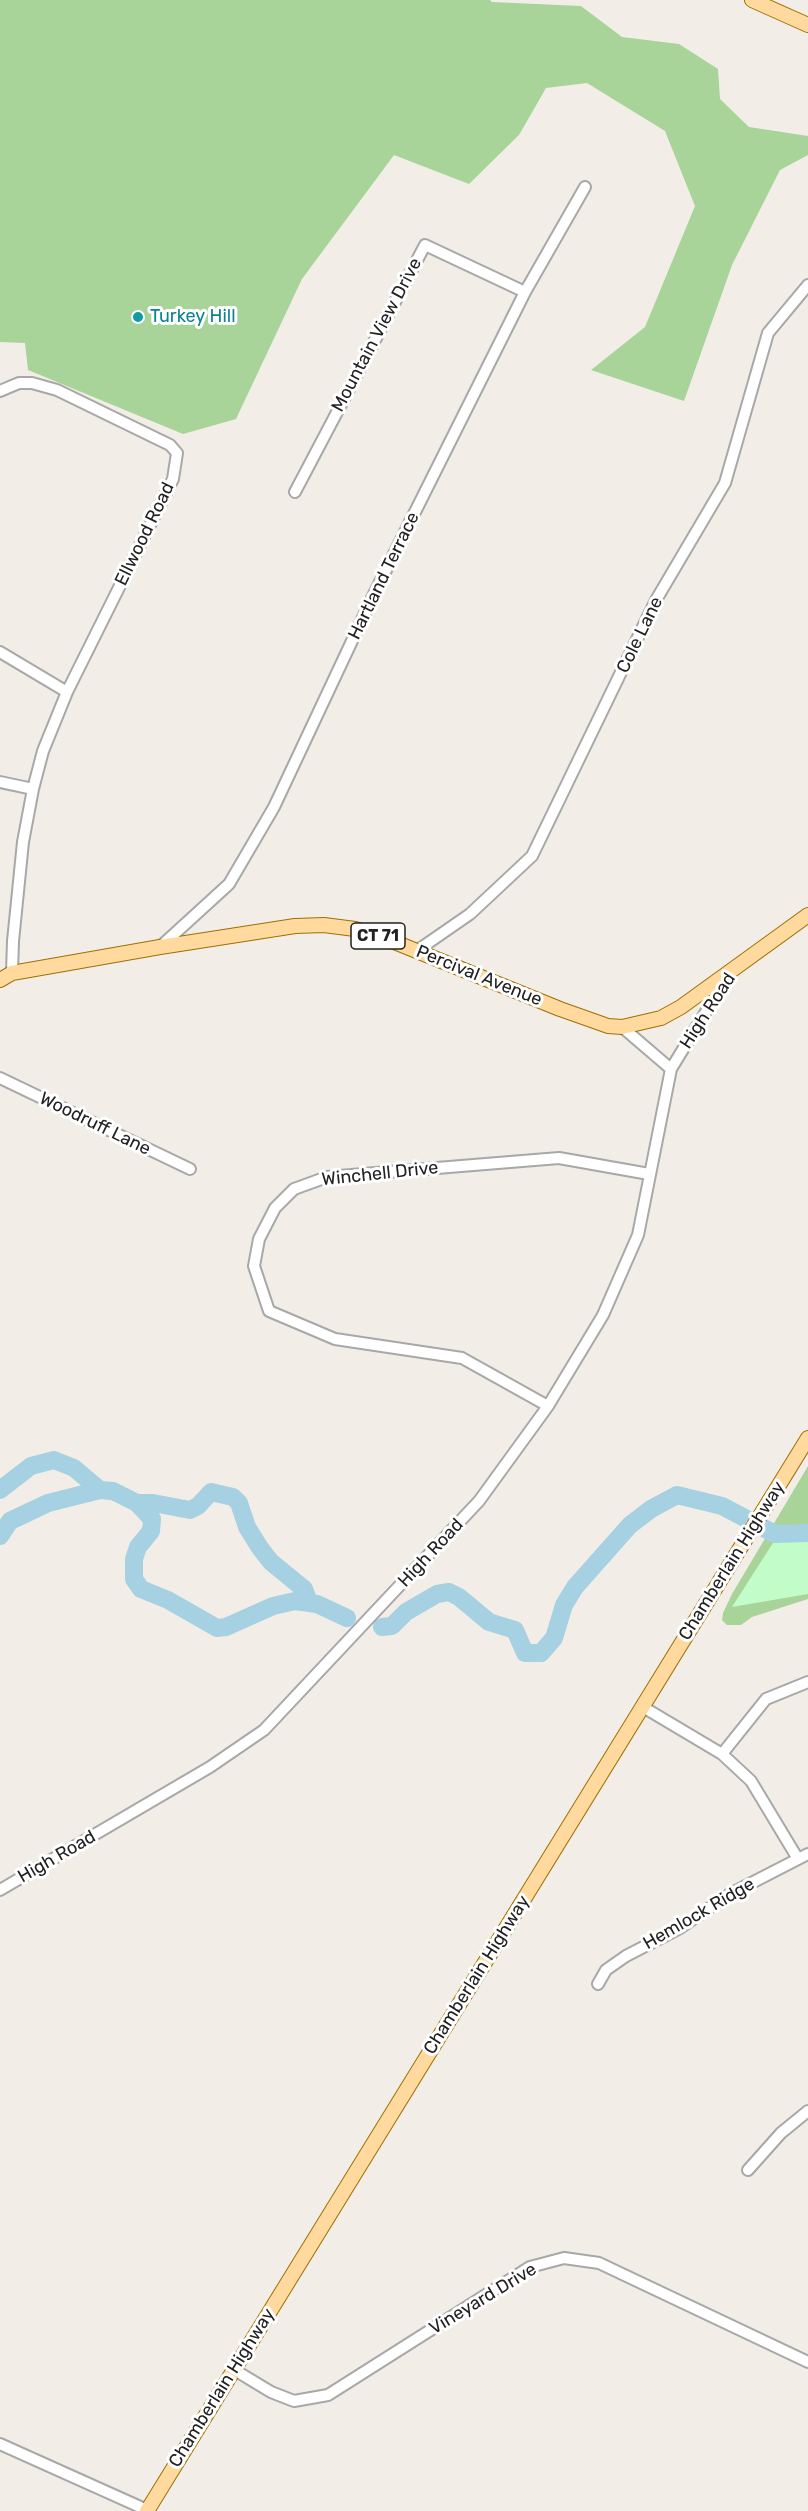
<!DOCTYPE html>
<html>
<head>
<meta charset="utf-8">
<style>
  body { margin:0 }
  canvas { display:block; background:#f2eee7 }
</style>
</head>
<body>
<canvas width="808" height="2511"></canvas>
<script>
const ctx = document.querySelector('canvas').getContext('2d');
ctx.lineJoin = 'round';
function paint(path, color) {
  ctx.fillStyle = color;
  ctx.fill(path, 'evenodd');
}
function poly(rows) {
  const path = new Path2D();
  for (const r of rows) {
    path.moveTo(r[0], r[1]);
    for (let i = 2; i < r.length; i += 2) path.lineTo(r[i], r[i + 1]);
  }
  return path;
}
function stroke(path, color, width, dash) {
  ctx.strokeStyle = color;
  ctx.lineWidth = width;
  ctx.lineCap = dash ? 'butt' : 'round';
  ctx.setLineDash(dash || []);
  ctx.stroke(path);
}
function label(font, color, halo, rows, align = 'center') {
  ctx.font = font + ' Rubik,sans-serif';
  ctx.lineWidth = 6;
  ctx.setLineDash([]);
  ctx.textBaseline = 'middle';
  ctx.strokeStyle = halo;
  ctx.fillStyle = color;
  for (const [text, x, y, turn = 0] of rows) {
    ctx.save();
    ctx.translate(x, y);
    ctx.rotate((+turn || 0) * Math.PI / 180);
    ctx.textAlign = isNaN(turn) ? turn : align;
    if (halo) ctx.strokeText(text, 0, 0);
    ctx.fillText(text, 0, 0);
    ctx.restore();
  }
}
paint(poly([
  [0,0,490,0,492,2,581,6,622,37,679,44,718,69,720,99,749,127,808,136,808,155,780,170,732,265,684,401,591,370,645,327,695,206,665,131,587,83,546,88,519,135,469,184,394,155,302,279,236,419,183,434,28,370,25,343,0,342],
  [808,1466,808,1599,752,1617,741,1625,727,1625,722,1620,723,1613,732,1594]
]), '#a8d399');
paint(poly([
  [778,1535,808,1538,808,1594,732,1607]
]), '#c2fdc9');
stroke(poly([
  [0,1490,31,1466,54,1460,74,1468,100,1490],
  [137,1503,153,1503,190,1510,198,1506,211,1492,233,1497,239,1503,247,1527,260,1548,271,1562,304,1589,309,1602],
  [0,1536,10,1521,48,1503,100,1490,113,1491,137,1503,152,1519,151,1531,138,1547,134,1559,134,1579,141,1589,168,1600,217,1628,226,1627,273,1606,295,1601,317,1604,347,1618],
  [382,1627,392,1626,406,1612,437,1594,449,1592,459,1597,489,1622,515,1630,525,1653,541,1653,554,1638,564,1605,575,1587,630,1525,651,1509,677,1495,722,1506,775,1534,808,1533]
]), '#a5d1e2', 18);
const minor = poly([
  [0,391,19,383,32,383,57,390,170,445,177,453,173,479,67,692,0,652],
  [295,492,425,245,525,292],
  [0,782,33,789],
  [160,947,229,884,274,807,374,594,525,292,585,187],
  [418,950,470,914,532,856,656,600,725,483,768,333,808,285],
  [12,973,13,941,23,842,33,789,43,751,67,692],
  [622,1027,671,1069],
  [0,1078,190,1169],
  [548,1406,462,1358,335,1339,269,1311,254,1266,259,1239,275,1208,294,1189,327,1177,559,1158,649,1174],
  [643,1707,722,1754,751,1781,798,1859],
  [722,1754,766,1699,808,1682],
  [0,1890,210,1767,264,1730,479,1501,548,1406,603,1315,638,1235,671,1069,729,974],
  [598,1984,606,1970,626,1956,680,1928,730,1894,808,1854],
  [748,2170,781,2133,808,2111],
  [233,2369,271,2392,294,2401,328,2395,530,2267,564,2258,599,2263,808,2362],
  [0,2444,147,2510]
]);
const major = poly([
  [752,0,808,25],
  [0,980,12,973,160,947,295,926,324,925,355,929,387,939,560,1009,608,1026,622,1027,661,1018,681,1007,808,915],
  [147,2511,808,1438]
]);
stroke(minor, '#a8a8a8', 14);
stroke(major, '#9d7000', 16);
stroke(minor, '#fff', 10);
stroke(major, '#ffd99e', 14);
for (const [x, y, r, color] of [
  [138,317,6,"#0f9aa8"]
]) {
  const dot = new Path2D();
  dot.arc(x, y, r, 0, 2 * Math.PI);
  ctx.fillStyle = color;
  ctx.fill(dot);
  stroke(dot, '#fff', 2);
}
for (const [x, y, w] of [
  [378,936,54]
]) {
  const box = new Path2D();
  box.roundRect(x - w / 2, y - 13, w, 26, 4.5);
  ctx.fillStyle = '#fff';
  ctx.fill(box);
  stroke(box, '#212121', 1.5);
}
label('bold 16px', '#212121', null, [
  ["CT 71",378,936]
]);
label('18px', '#0d838f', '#fff', [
  ["Turkey Hill",150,317]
], 'left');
label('18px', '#212121', '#fff', [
  ["Mountain View Drive",377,335,-62],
  ["Ellwood Road",145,534,-64],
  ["Hartland Terrace",384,576,-64],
  ["Cole Lane",640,635,-64],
  ["Percival Avenue",479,976,22],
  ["High Road",708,1011,-57],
  ["Woodruff Lane",95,1124,26],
  ["Winchell Drive",380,1174,-6],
  ["High Road",431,1553,-47],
  ["Chamberlain Highway",732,1561,-58],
  ["High Road",57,1857,-30],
  ["Hemlock Ridge",699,1914,-30],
  ["Chamberlain Highway",477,1975,-58],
  ["Vineyard Drive",483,2299,-31],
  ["Chamberlain Highway",222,2388,-58]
]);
</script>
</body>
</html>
